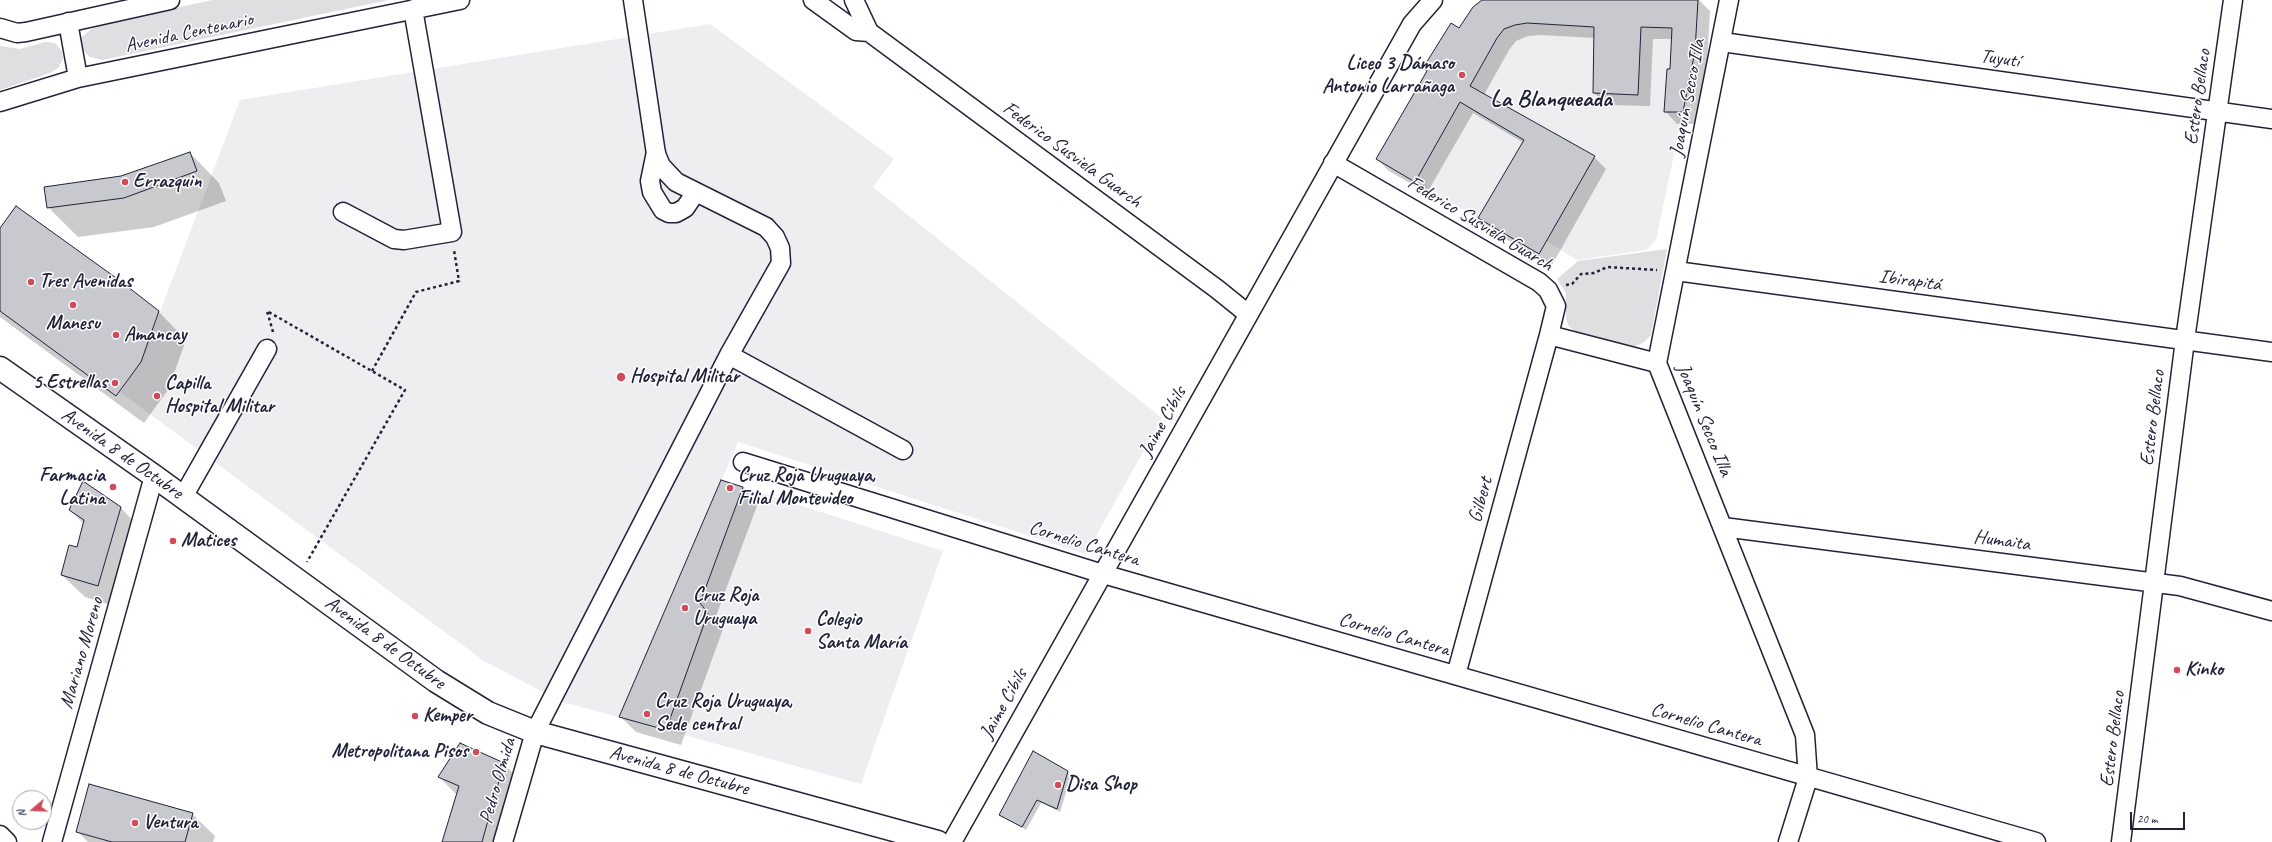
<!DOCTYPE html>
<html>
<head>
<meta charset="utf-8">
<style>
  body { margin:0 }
  #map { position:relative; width:2272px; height:842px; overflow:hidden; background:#fff; font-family:Caveat,sans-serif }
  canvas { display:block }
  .north { position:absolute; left:12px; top:790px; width:40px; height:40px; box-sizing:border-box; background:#fff; border:1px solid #a7a7b1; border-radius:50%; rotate:251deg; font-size:11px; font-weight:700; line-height:16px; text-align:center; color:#22223b }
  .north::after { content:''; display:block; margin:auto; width:14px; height:18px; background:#d1495b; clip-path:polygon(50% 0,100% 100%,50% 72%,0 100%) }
  .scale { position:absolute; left:2130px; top:812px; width:55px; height:18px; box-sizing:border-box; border:2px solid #22223b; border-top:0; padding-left:5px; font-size:12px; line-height:14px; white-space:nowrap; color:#22223b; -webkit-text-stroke:3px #fff; paint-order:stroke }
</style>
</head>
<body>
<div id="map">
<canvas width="2272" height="842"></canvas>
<div class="north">N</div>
<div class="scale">20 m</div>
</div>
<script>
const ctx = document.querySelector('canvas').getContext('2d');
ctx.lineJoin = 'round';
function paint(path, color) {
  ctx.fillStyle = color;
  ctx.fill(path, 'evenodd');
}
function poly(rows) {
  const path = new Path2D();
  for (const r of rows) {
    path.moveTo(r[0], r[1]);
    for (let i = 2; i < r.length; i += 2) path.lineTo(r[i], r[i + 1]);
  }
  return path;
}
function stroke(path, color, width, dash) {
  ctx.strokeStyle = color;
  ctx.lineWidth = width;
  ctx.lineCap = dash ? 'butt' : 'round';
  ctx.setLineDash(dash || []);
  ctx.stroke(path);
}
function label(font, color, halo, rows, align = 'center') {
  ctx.font = font + ' Caveat,sans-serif';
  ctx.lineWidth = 3;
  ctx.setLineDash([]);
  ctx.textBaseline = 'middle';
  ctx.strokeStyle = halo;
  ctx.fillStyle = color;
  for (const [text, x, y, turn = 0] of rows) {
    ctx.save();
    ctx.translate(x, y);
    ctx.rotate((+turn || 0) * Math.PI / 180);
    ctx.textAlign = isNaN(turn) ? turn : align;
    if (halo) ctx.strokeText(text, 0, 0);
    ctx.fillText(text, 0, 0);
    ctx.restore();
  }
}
paint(poly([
  [1482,0,1698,0,1695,51,1683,112,1656,240,1646,250,1577,260,1546,241,1539,254,1376,159,1426,71,1423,68,1451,23,1459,28,1473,7],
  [710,24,894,159,873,187,1162,418,1086,554,738,442,619,717,562,702,484,661,120,392,141,362,240,100],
  [743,487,943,551,861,784,666,730,708,613,700,603]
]), '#eeeef1');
paint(poly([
  [212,0,389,0,102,60,90,57,82,49,82,37,90,30,99,25],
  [45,42,55,43,62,51,63,59,58,68,50,73,0,90,0,46,20,49],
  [1667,249,1651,335,1644,342,1634,347,1618,344,1575,332,1568,325,1566,318,1566,293,1557,279,1578,261]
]), '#dfdfe2');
paint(poly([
  [1485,0,1699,0,1710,11,1707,64,1695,124,1677,124,1665,111,1671,70,1672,39,1653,39,1650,106,1606,105,1594,93,1595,38,1540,35,1528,36,1516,41,1509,50,1484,95,1594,157,1606,169,1552,265,1492,231,1480,218,1524,143,1473,113,1427,193,1389,171,1377,159,1460,29],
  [190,153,219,183,226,201,154,227,78,237,48,207,121,177],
  [0,229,159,312,186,340,168,390,144,423,0,317],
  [743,487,758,503,715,619,723,629,681,745,636,732,620,716],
  [120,507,142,530,120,608,85,597,62,575,78,548,84,524,70,510],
  [460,744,504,764,526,787,511,842,444,842,457,795,439,777],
  [1068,772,1071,776,1060,812,1041,803,1026,830,1000,815],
  [192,814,215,836,213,842,88,842,78,832]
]), '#0003');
const building = poly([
  [1482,0,1698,0,1695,51,1683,112,1664,112,1667,69,1670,69,1672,28,1641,27,1638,95,1593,93,1594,27,1527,23,1515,25,1504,29,1497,38,1470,86,1595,156,1539,254,1478,218,1524,140,1460,102,1415,182,1376,159,1427,71,1423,68,1451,23,1459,28,1473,7,1482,0],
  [190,152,197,171,124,198,47,208,44,187,121,176,190,152],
  [16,206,119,280,159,311,141,362,116,396,0,311,0,228,16,206],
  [721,480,743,487,700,603,708,613,666,730,619,717,721,480],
  [83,481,121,507,98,586,61,575,69,545,77,547,84,520,69,510,83,481],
  [460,743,504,763,482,842,442,842,459,786,438,777,460,743],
  [1033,751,1068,771,1057,809,1037,800,1022,827,999,815,1033,751],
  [89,784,193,813,185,842,112,842,76,832,89,784]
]);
paint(building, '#c8c8cf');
stroke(building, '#22223b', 1);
const minor = poly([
  [813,0,856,31,869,32],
  [854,0,869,32,1217,289,1248,314],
  [1729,0,1657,363,1805,735,1808,778,1788,842],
  [68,22,78,78],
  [0,28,17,33,26,32,170,0],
  [1722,42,2272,119],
  [0,102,78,78,460,0],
  [656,152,650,181,652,192,663,210,669,213,676,213,685,208,696,192],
  [1333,163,1539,282,1548,290,1556,306,1549,335,1657,363],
  [343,212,394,239,404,240,452,232,413,9],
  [1676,271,2272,352],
  [729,355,903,450],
  [743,462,1103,574,2036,842],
  [183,497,267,349],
  [1723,527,2180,586,2272,611],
  [1456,675,1549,335],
  [0,835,7,842],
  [52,842,154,476],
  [503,842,535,732,729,355,781,263,780,248,775,237,766,227,676,182,661,166,656,154,633,0],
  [952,842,1412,24,1433,0],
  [2121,842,2185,340,2233,0]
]);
const major = poly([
  [0,368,154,476,436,681,488,713,535,732,938,842]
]);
stroke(minor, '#22223b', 21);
stroke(major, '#22223b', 25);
stroke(poly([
  [1566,285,1572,284,1581,274,1594,273,1607,267,1657,270],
  [273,332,267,311,405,390,307,562],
  [372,371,416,292,459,281,454,250]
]), '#22223b', 2.5, [3, 3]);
stroke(minor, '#fff', 18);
stroke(major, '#fff', 22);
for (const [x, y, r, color] of [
  [1462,75,4,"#d1495b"],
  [125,182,4,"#d1495b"],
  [31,282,4,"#d1495b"],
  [73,305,4,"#d1495b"],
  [116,335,4,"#d1495b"],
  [621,377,5,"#d1495b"],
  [115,383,4,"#d1495b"],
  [157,396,4,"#d1495b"],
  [113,487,4,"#d1495b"],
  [730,488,4,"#d1495b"],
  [173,541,4,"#d1495b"],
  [685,608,4,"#d1495b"],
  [808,631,4,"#d1495b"],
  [2177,670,4,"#d1495b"],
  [647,714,4,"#d1495b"],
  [415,716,4,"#d1495b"],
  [476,752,4,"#d1495b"],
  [1058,785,4,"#d1495b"],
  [135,823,4,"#d1495b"]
]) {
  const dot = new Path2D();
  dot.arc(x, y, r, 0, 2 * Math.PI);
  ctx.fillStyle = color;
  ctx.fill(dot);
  stroke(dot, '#fff', 1.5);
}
label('20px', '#22223b', '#fff', [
  ["Avenida Centenario",189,33,-12],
  ["Tuyutí",2000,59,8],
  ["Estero Bellaco",2198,97,-82],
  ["Joaquín Secco Illa",1688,98,-79],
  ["Federico Susviela Guarch",1072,155,36],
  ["Federico Susviela Guarch",1480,224,31],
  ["Ibirapitá",1910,281,8],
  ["Estero Bellaco",2153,418,-83],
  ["Joaquín Secco Illa",1704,420,68],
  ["Jaime Cibils",1163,422,-61],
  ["Avenida 8 de Octubre",122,454,35],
  ["Gilbert",1481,500,-75],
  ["Humaita",2002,541,8],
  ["Cornelio Cantera",1084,544,17],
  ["Cornelio Cantera",1394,635,16],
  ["Avenida 8 de Octubre",385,643,36],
  ["Mariano Moreno",82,653,-74],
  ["Jaime Cibils",1004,704,-61],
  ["Cornelio Cantera",1706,725,16],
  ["Estero Bellaco",2113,739,-83],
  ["Avenida 8 de Octubre",679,771,15],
  ["Pedro Olmida",498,781,-74]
]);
label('bold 20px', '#22223b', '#fff', [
  ["Liceo 3 Dámaso",1454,64,"right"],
  ["Antonio Larrañaga",1454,87,"right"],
  ["Errazquin",133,182],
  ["Tres Avenidas",39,282],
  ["Manesu",73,324,"center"],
  ["Amancay",124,335],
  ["Hospital Militar",630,377],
  ["5 Estrellas",107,383,"right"],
  ["Capilla",165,384],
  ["Hospital Militar",165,407],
  ["Farmacia",105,476,"right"],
  ["Latina",105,499,"right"],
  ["Cruz Roja Uruguaya,",738,476],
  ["Filial Montevideo",738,499],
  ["Matices",181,541],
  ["Cruz Roja",693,596],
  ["Uruguaya",693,619],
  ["Colegio",816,620],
  ["Santa María",816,643],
  ["Kinko",2185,670],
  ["Cruz Roja Uruguaya,",655,702],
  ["Sede central",655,725],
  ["Kemper",423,716],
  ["Metropolitana Pisos",468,752,"right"],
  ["Disa Shop",1066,785],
  ["Ventura",143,823]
], 'left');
label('bold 24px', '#22223b', '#fff', [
  ["La Blanqueada",1551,100]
]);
</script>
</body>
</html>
